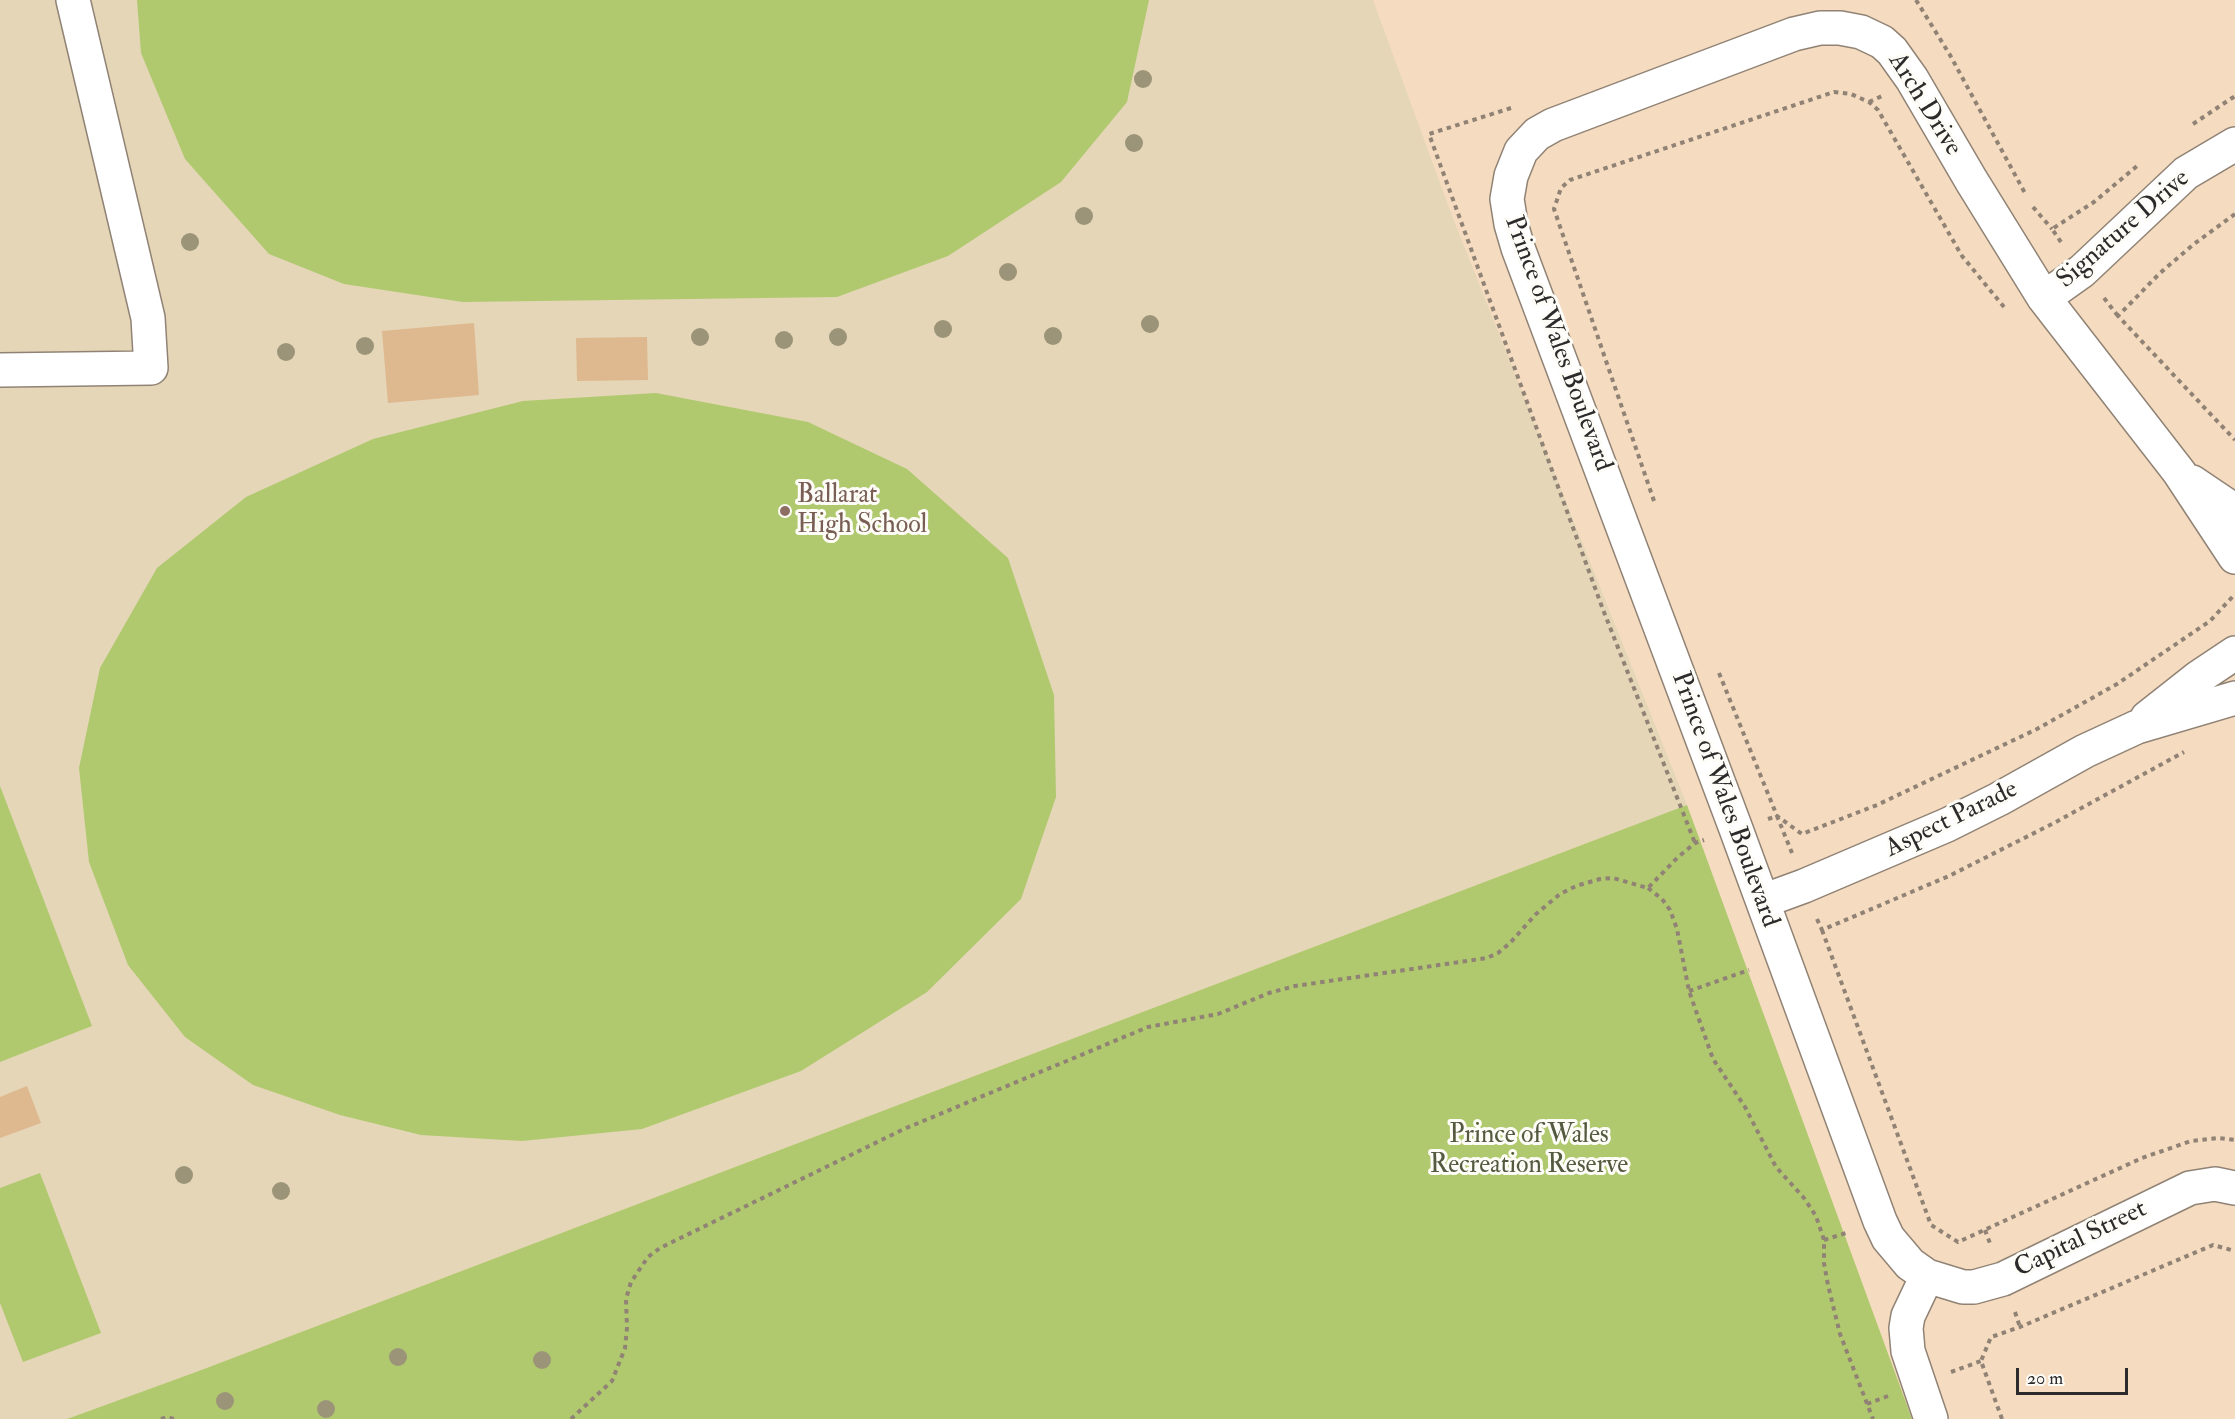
<!DOCTYPE html>
<html>
<head>
<meta charset="utf-8">
<style>
  body { margin:0 }
  #map { position:relative; width:2235px; height:1419px; overflow:hidden; background:#f5dbbf; font-family:"IM FELL Double Pica",serif }
  canvas { display:block }
  .scale { position:absolute; left:2016px; top:1368px; width:112px; height:27px; box-sizing:border-box; border:3px solid #2b2b2b; border-top:0; padding-left:8px; font-size:18px; line-height:21px; white-space:nowrap; color:#2b2b2b; -webkit-text-stroke:4px #fdfcf7; paint-order:stroke }
</style>
</head>
<body>
<div id="map">
<canvas width="2235" height="1419"></canvas>
<div class="scale">20 m</div>
</div>
<script>
const ctx = document.querySelector('canvas').getContext('2d');
ctx.lineJoin = 'round';
function paint(path, color) {
  ctx.fillStyle = color;
  ctx.fill(path, 'evenodd');
}
function poly(rows) {
  const path = new Path2D();
  for (const r of rows) {
    path.moveTo(r[0], r[1]);
    for (let i = 2; i < r.length; i += 2) path.lineTo(r[i], r[i + 1]);
  }
  return path;
}
function stroke(path, color, width, dash) {
  ctx.strokeStyle = color;
  ctx.lineWidth = width;
  ctx.lineCap = dash ? 'butt' : 'round';
  ctx.setLineDash(dash || []);
  ctx.stroke(path);
}
function label(font, color, halo, rows, align = 'center') {
  ctx.font = font + ' "IM FELL Double Pica",serif';
  ctx.lineWidth = 6;
  ctx.setLineDash([]);
  ctx.textBaseline = 'middle';
  ctx.strokeStyle = halo;
  ctx.fillStyle = color;
  for (const [text, x, y, turn = 0] of rows) {
    ctx.save();
    ctx.translate(x, y);
    ctx.rotate((+turn || 0) * Math.PI / 180);
    ctx.textAlign = isNaN(turn) ? turn : align;
    if (halo) ctx.strokeText(text, 0, 0);
    ctx.fillText(text, 0, 0);
    ctx.restore();
  }
}
paint(poly([
  [0,0,1373,0,1452,216,1687,805,196,1372,67,1419,0,1419]
]), '#e4d6b7');
paint(poly([
  [137,0,1149,0,1127,102,1061,182,948,256,837,297,463,302,344,284,269,254,185,159,141,53],
  [656,393,808,422,907,469,1008,558,1054,695,1056,797,1021,899,927,992,801,1071,642,1129,522,1141,421,1135,340,1115,253,1085,185,1037,128,965,89,862,79,768,100,668,157,568,246,497,373,439,523,401],
  [0,786,92,1026,0,1062],
  [1687,805,1912,1419,67,1419,196,1372],
  [40,1173,101,1333,23,1362,0,1303,0,1188]
]), '#b0c96e');
paint(poly([
  [474,323,479,395,388,403,382,331],
  [647,337,648,380,577,381,576,338],
  [27,1086,41,1123,0,1138,0,1097]
]), '#deb88f');
const minor = poly([
  [2044,298,2082,271,2186,173,2235,144],
  [0,370,151,368,148,318,73,0],
  [2192,482,2235,511],
  [2235,557,2179,472,2044,298,1971,180,1912,79,1892,51,1882,42,1861,32,1840,28,1820,28,1794,34,1553,125,1537,134,1521,151,1511,176,1507,199,1511,224,1518,248,1736,829,1880,1221,1888,1238,1910,1264,1927,1276,1963,1287,1974,1287,2003,1279,2190,1188,2215,1184,2235,1188],
  [2147,718,2199,677,2235,653],
  [1763,901,1804,886,1947,825,1999,799,2085,751,2137,727,2235,698],
  [1927,1276,1908,1316,1906,1328,1908,1351,1931,1419]
]);
stroke(minor, '#908375', 36);
stroke(poly([
  [1916,0,1950,55,2026,195],
  [1869,102,1882,96],
  [1511,108,1429,134,1602,607,1695,843],
  [2193,124,2235,96],
  [2033,207,2052,229],
  [2235,214,2194,244,2160,273,2118,316,2235,440],
  [2061,242,2052,229,2094,202,2137,166],
  [2104,298,2118,316],
  [1654,501,1554,209,1561,188,1570,180,1834,92,1851,94,1869,102,1878,110,1962,256,2004,307],
  [1719,673,1777,816,1802,834,1877,805,2037,729,2117,684,2210,621,2235,594],
  [1768,819,1777,816,1792,853],
  [1648,888,1662,899,1670,910,1677,929,1689,991,1713,1059,1745,1107,1776,1167,1804,1198,1816,1216,1824,1240,1824,1263,1828,1285,1840,1334,1873,1419],
  [1817,919,1822,930,1949,876,2054,823,2184,752],
  [1822,930,1931,1225,1958,1242,2142,1158,2191,1141,2218,1138,2235,1140],
  [1689,991,1749,970],
  [1985,1230,1991,1246],
  [1824,1240,1846,1233],
  [2015,1312,2020,1327],
  [1951,1372,1981,1361],
  [1867,1404,1888,1396],
  [161,1419,167,1417,174,1419],
  [571,1419,612,1381,625,1348,627,1328,626,1299,631,1282,648,1257,660,1248,904,1129,1148,1027,1218,1014,1269,993,1295,986,1487,958,1498,953,1510,943,1536,914,1560,894,1576,886,1600,879,1613,878,1648,888,1677,858,1695,843,1704,840],
  [2002,1419,1981,1361,1991,1337,2020,1327,2213,1245,2235,1251]
]), '#908375', 4, [4.5, 4.5]);
stroke(minor, '#fff', 33);
ctx.fillStyle = '#9c9479';
for (const [x, y] of [
  [1143,79],
  [1134,143],
  [1084,216],
  [190,242],
  [1008,272],
  [1150,324],
  [943,329],
  [1053,336],
  [700,337],
  [838,337],
  [784,340],
  [365,346],
  [286,352],
  [184,1175],
  [281,1191],
  [398,1357],
  [542,1360],
  [225,1401],
  [326,1409]
]) {
  ctx.beginPath();
  ctx.arc(x, y, 9, 0, 2 * Math.PI);
  ctx.fill();
}
for (const [x, y, r, color] of [
  [785,511,6,"#8d6e63"]
]) {
  const dot = new Path2D();
  dot.arc(x, y, r, 0, 2 * Math.PI);
  ctx.fillStyle = color;
  ctx.fill(dot);
  stroke(dot, '#fdfcf7', 2);
}
label('26px', '#2b2b2b', '#fdfcf7', [
  ["Arch Drive",1924,105,58],
  ["Signature Drive",2124,230,-41],
  ["Prince of Wales Boulevard",1557,344,70],
  ["Prince of Wales Boulevard",1724,800,70],
  ["Aspect Parade",1952,820,-26],
  ["Capital Street",2081,1240,-26]
]);
label('26px', '#785e54', '#fdfcf7', [
  ["Ballarat",797,496],
  ["High School",797,526]
], 'left');
label('26px', '#535a3f', '#fdfcf7', [
  ["Prince of Wales",1529,1136],
  ["Recreation Reserve",1529,1166]
]);
</script>
</body>
</html>
